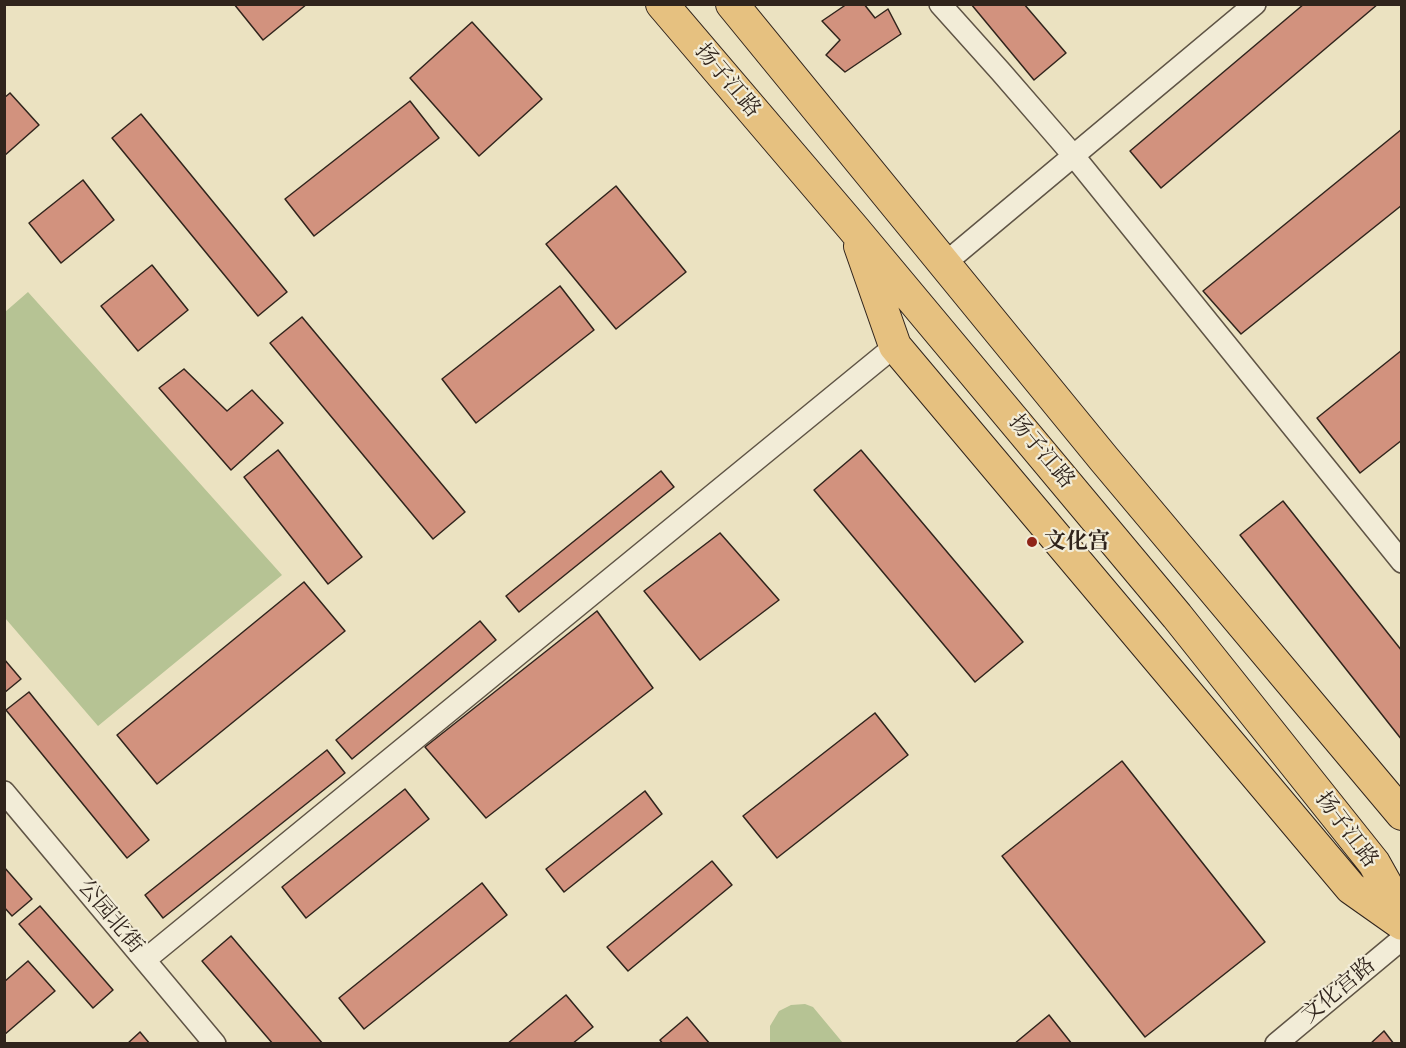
<!DOCTYPE html>
<html>
<head>
<meta charset="utf-8">
<style>
  body { margin:0 }
  #map { position:relative; width:1406px; height:1048px; overflow:hidden; background:#ebe2c1; font-family:"Gentium Book Plus",serif }
  canvas { display:block }
  .frame { position:absolute; inset:0; border:6px solid #30241c; pointer-events:none }
</style>
</head>
<body>
<div id="map">
<canvas width="1406" height="1048"></canvas>
<div class="frame"></div>
</div>
<script>
const ctx = document.querySelector('canvas').getContext('2d');
ctx.lineJoin = 'round';
function paint(path, color) {
  ctx.fillStyle = color;
  ctx.fill(path, 'evenodd');
}
function poly(rows) {
  const path = new Path2D();
  for (const r of rows) {
    path.moveTo(r[0], r[1]);
    for (let i = 2; i < r.length; i += 2) path.lineTo(r[i], r[i + 1]);
  }
  return path;
}
function stroke(path, color, width, dash) {
  ctx.strokeStyle = color;
  ctx.lineWidth = width;
  ctx.lineCap = dash ? 'butt' : 'round';
  ctx.setLineDash(dash || []);
  ctx.stroke(path);
}
function label(font, color, halo, rows, align = 'center') {
  ctx.font = font + ' "Gentium Book Plus","Noto Serif SC",serif';
  ctx.lineWidth = 4.5;
  ctx.setLineDash([]);
  ctx.textBaseline = 'middle';
  ctx.strokeStyle = halo;
  ctx.fillStyle = color;
  for (const [text, x, y, turn = 0] of rows) {
    ctx.save();
    ctx.translate(x, y);
    ctx.rotate((+turn || 0) * Math.PI / 180);
    ctx.textAlign = isNaN(turn) ? turn : align;
    if (halo) ctx.strokeText(text, 0, 0);
    ctx.fillText(text, 0, 0);
    ctx.restore();
  }
}
paint(poly([
  [28,292,282,575,98,726,5,618,5,312],
  [805,1004,813,1007,843,1043,770,1043,770,1026,779,1011,791,1005]
]), '#b6c394');
const building = poly([
  [234,4,307,4,263,40,234,4],
  [847,4,864,4,875,18,888,9,901,34,845,72,826,55,840,40,822,21,847,4],
  [971,4,1024,4,1066,53,1034,80,971,4],
  [1304,4,1378,4,1161,188,1130,151,1304,4],
  [472,22,542,99,479,156,410,78,472,22],
  [10,93,39,125,4,156,4,98,10,93],
  [410,101,439,138,314,236,285,199,410,101],
  [141,114,287,292,258,316,112,138,141,114],
  [1402,129,1402,205,1241,334,1203,291,1402,129],
  [83,180,114,220,61,263,29,223,83,180],
  [616,186,686,272,616,329,546,244,616,186],
  [152,265,188,310,138,351,101,306,152,265],
  [560,286,594,330,476,423,442,379,560,286],
  [302,317,465,512,433,539,270,343,302,317],
  [1402,350,1402,440,1360,473,1317,418,1402,350],
  [184,369,227,411,252,390,283,423,231,470,159,388,184,369],
  [278,450,362,557,328,584,244,477,278,450],
  [861,450,1023,642,975,682,814,490,861,450],
  [661,471,674,487,519,612,506,596,661,471],
  [1283,501,1402,651,1402,740,1240,535,1283,501],
  [720,533,779,600,700,660,644,591,720,533],
  [304,582,345,631,157,784,117,735,304,582],
  [597,611,653,688,486,818,425,747,597,611],
  [480,621,496,640,352,759,336,740,480,621],
  [4,659,21,679,4,693,4,659],
  [29,692,149,840,127,858,6,710,29,692],
  [875,713,908,755,777,858,743,816,875,713],
  [327,750,345,773,163,918,145,895,327,750],
  [1122,761,1265,942,1145,1037,1002,856,1122,761],
  [405,789,429,819,306,918,282,887,405,789],
  [645,791,662,814,564,892,546,869,645,791],
  [712,861,732,885,628,971,607,947,712,861],
  [4,867,32,899,12,916,4,907,4,867],
  [482,883,507,915,364,1029,339,998,482,883],
  [40,906,113,990,93,1008,19,924,40,906],
  [231,936,323,1044,273,1044,202,961,231,936],
  [28,961,55,991,4,1035,4,982,28,961],
  [566,995,593,1027,572,1044,507,1044,566,995],
  [1049,1015,1072,1044,1014,1044,1049,1015],
  [687,1017,710,1044,663,1044,660,1040,687,1017],
  [1384,1031,1394,1044,1370,1044,1384,1031],
  [140,1032,150,1044,127,1044,140,1032]
]);
paint(building, '#d2927e');
stroke(building, '#30241c', 1.5);
const minor = poly([
  [940,4,1001,72,1073,155,1402,562],
  [944,264,1255,4],
  [4,792,215,1044],
  [146,959,895,346],
  [1276,1044,1402,939]
]);
const primary = poly([
  [662,4,853,228,1177,616,1374,863,1402,913],
  [732,4,1104,459,1402,814],
  [860,246,895,346,1351,888,1402,924]
]);
stroke(minor, '#5f5445', 24);
stroke(primary, '#30241c', 34);
stroke(minor, '#f2ecd7', 21);
stroke(primary, '#e6c180', 32);
for (const [x, y, r, color] of [
  [1032,542,6,"#8f2418"]
]) {
  const dot = new Path2D();
  dot.arc(x, y, r, 0, 2 * Math.PI);
  ctx.fillStyle = color;
  ctx.fill(dot);
  stroke(dot, '#f2ecd7', 2);
}
label('22px', '#30241c', '#f2ecd7', [
  ["扬子江路",727,81,50],
  ["扬子江路",1041,452,50],
  ["扬子江路",1346,830,53],
  ["公园北街",110,917,50],
  ["文化宫路",1339,991,-40]
]);
label('bold 22px', '#30241c', '#f2ecd7', [
  ["文化宫",1044,542]
], 'left');
</script>
</body>
</html>
